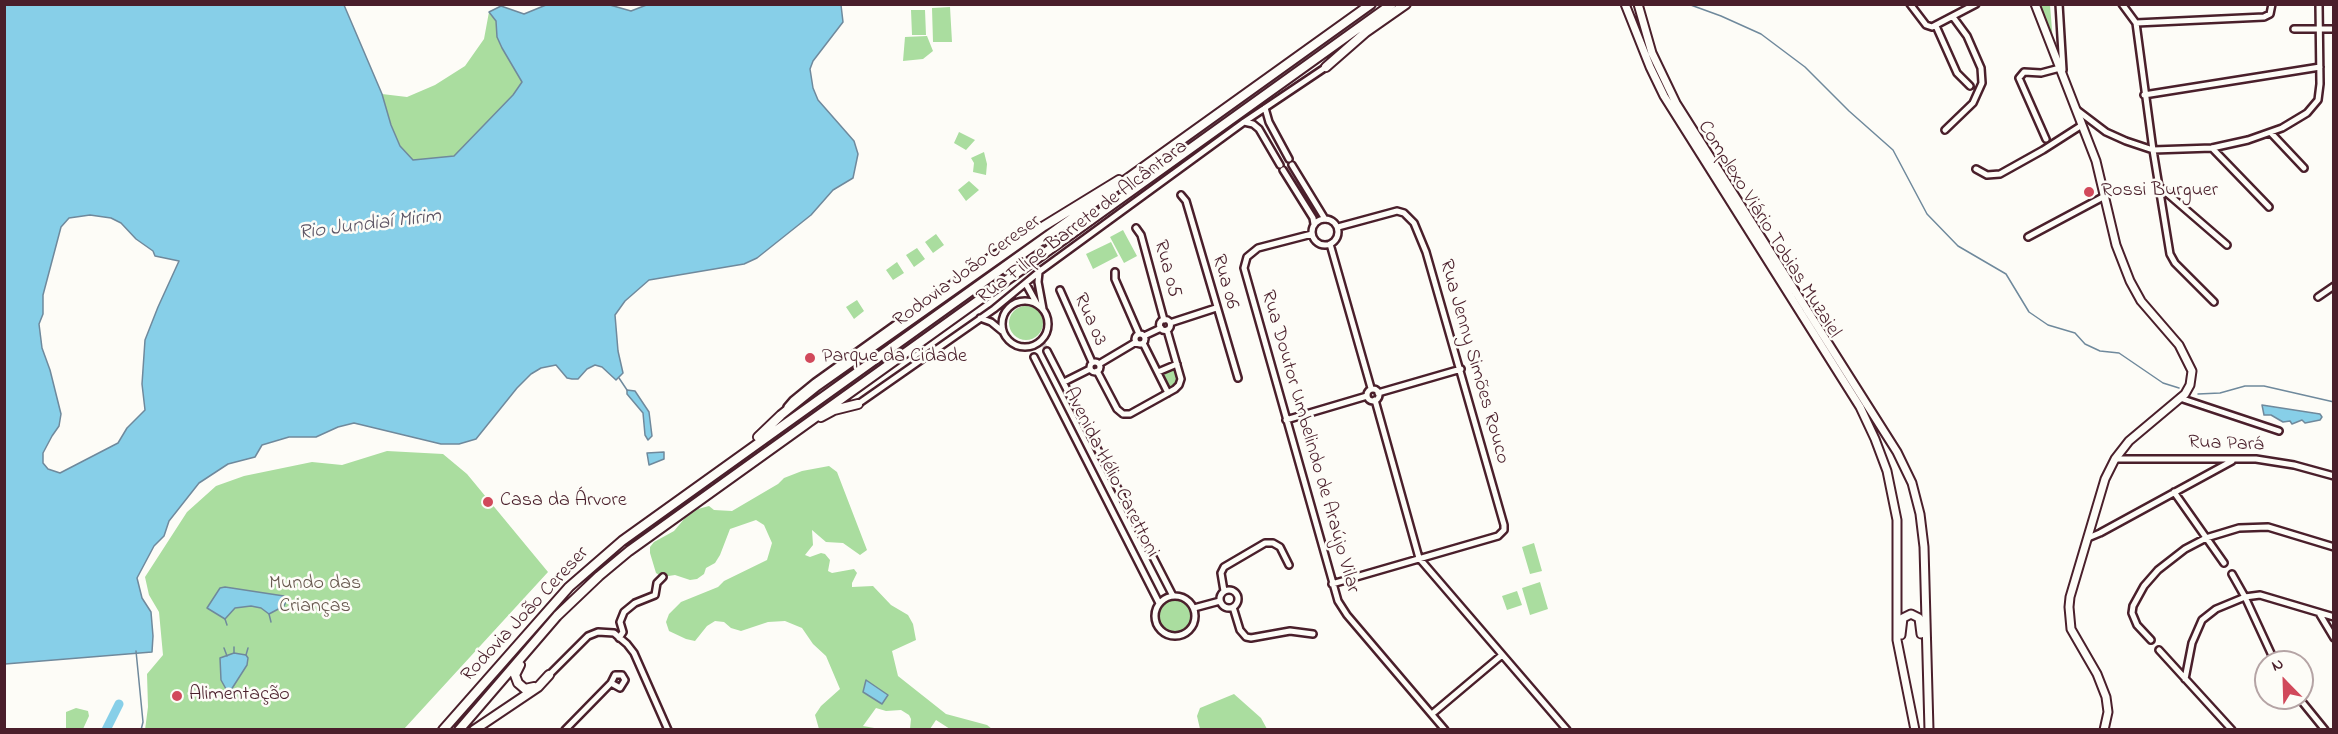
<!DOCTYPE html>
<html>
<head>
<meta charset="utf-8">
<style>
  body { margin:0 }
  #map { position:relative; width:2338px; height:734px; overflow:hidden; background:#fdfcf7; font-family:"Indie Flower",sans-serif }
  canvas { display:block }
  .frame { position:absolute; inset:0; border:6px solid #4a1f2b; pointer-events:none }
  .north { position:absolute; left:2254px; top:650px; width:60px; height:60px; box-sizing:border-box; background:#fdfcf7; border:2px solid #b5a4a5; border-radius:50%; rotate:337deg; font-size:16px; font-weight:700; line-height:24px; text-align:center; color:#4a1f2b }
  .north::after { content:''; display:block; margin:auto; width:21px; height:27px; background:#d1495b; clip-path:polygon(50% 0,100% 100%,50% 72%,0 100%) }
</style>
</head>
<body>
<div id="map">
<canvas width="2338" height="734"></canvas>
<div class="frame"></div>
<div class="north">N</div>
</div>
<script>
const ctx = document.querySelector('canvas').getContext('2d');
ctx.lineJoin = 'round';
function paint(path, color) {
  ctx.fillStyle = color;
  ctx.fill(path, 'evenodd');
}
function poly(rows) {
  const path = new Path2D();
  for (const r of rows) {
    if (r.length === 3) {
      path.moveTo(r[0] + r[2], r[1]);
      path.arc(r[0], r[1], r[2], 0, 2 * Math.PI);
      continue;
    }
    path.moveTo(r[0], r[1]);
    for (let i = 2; i < r.length; i += 2) path.lineTo(r[i], r[i + 1]);
  }
  return path;
}
function stroke(path, color, width, dash) {
  ctx.strokeStyle = color;
  ctx.lineWidth = width;
  ctx.lineCap = dash ? 'butt' : 'round';
  ctx.setLineDash(dash || []);
  ctx.stroke(path);
}
function label(font, color, halo, rows, align = 'center') {
  ctx.font = font + ' "Indie Flower",sans-serif';
  ctx.lineWidth = 5;
  ctx.setLineDash([]);
  ctx.textBaseline = 'middle';
  ctx.strokeStyle = halo;
  ctx.fillStyle = color;
  for (const [text, x, y, turn = 0] of rows) {
    ctx.save();
    ctx.translate(x, y);
    ctx.rotate((+turn || 0) * Math.PI / 180);
    ctx.textAlign = isNaN(turn) ? turn : align;
    if (halo) ctx.strokeText(text, 0, 0);
    ctx.fillText(text, 0, 0);
    ctx.restore();
  }
}
paint(poly([
  [2038,5,2050,5,2053,42],
  [950,7,952,42,933,42,932,8],
  [911,10,925,10,926,35,912,35],
  [489,12,496,21,497,37,502,48,522,82,513,95,454,157,413,160,400,146,391,125,382,94,407,97,435,85,465,66,484,39],
  [927,36,933,51,923,59,903,61,905,37],
  [959,132,975,140,966,150,954,143],
  [984,152,987,164,986,175,973,172,974,163,971,158],
  [969,181,979,190,966,201,958,190],
  [1123,230,1137,256,1124,263,1110,237],
  [936,234,944,245,933,253,925,242],
  [1111,242,1118,256,1093,269,1086,254],
  [917,248,925,259,914,267,906,255],
  [897,262,904,273,893,280,886,270],
  [857,300,864,311,854,319,846,307],
  [1026,323,17],
  [1176,369,1178,383,1170,388,1164,374],
  [387,451,443,454,467,474,548,572,404,729,145,730,148,707,147,674,163,655,159,612,149,595,145,577,187,512,216,486,244,476,312,462,342,465],
  [829,466,837,472,867,550,860,555,843,543,826,542,812,530,813,545,805,555,810,557,821,553,825,554,830,560,828,571,832,573,854,569,857,573,852,583,852,587,873,586,891,605,908,615,913,624,916,640,892,651,898,676,946,714,987,725,992,729,950,729,936,720,930,729,910,729,911,719,909,715,901,710,886,711,876,708,863,726,880,729,819,729,815,715,821,706,840,689,826,656,813,644,802,628,785,621,768,622,741,631,731,628,724,622,715,621,707,626,695,641,686,639,669,631,666,622,669,614,681,602,718,587,724,581,767,560,772,543,764,525,756,520,730,529,720,555,715,563,706,568,704,574,697,579,690,580,675,575,662,577,656,573,650,553,650,547,654,542,674,531,685,518,698,509,709,506,714,510,732,511,778,484,784,478,802,471],
  [1534,543,1542,571,1530,574,1522,547],
  [1540,582,1548,609,1530,615,1522,588],
  [1517,591,1522,605,1507,610,1502,596],
  [1175,616,17],
  [1234,694,1261,718,1267,729,1200,729,1197,716,1200,708],
  [76,708,88,711,89,716,83,729,66,729,66,712]
]), '#aadd9f');
const water = poly([
  [546,5,610,5,631,11,649,4,841,5,843,22,813,61,810,69,813,88,818,100,854,141,858,154,853,178,833,190,811,215,757,258,744,264,649,280,625,301,615,315,618,351,623,373,616,380,602,367,595,365,587,369,578,379,572,379,567,378,556,365,541,368,531,374,517,388,476,439,459,444,441,444,354,423,338,427,316,437,289,437,262,445,255,457,228,464,199,483,169,521,164,536,154,546,137,578,142,598,151,612,153,636,152,652,5,664,5,5,344,5,382,94,391,125,400,146,413,160,454,156,513,95,522,82,502,48,497,37,496,21,489,12,501,6,524,14,546,5],
  [90,215,111,218,121,223,136,239,153,251,155,256,179,261,158,307,145,340,142,384,145,410,127,428,118,443,60,473,48,469,43,463,43,453,52,436,59,426,61,414,50,370,42,348,39,324,43,314,43,295,61,227,69,218,90,215],
  [627,390,635,391,649,412,652,436,648,440,645,435,643,413,627,394,627,390],
  [2262,405,2320,414,2322,417,2320,420,2305,423,2302,420,2292,424,2290,421,2283,422,2271,415,2264,415,2262,405],
  [664,452,664,459,649,465,647,453,664,452],
  [225,587,284,596,287,599,284,606,269,614,261,608,251,606,235,608,225,619,207,608,220,588,225,587],
  [234,653,246,655,248,658,247,665,231,690,226,689,221,680,220,658,234,653],
  [866,680,888,695,882,704,863,692,866,680]
]);
paint(water, '#87cfe8');
stroke(water, '#6f899c', 1.5);
stroke(poly([
  [1688,4,1721,16,1761,34,1805,67,1849,111,1893,150,1927,214,1958,246,2006,274,2029,312,2048,325,2075,333,2085,344,2100,351,2119,353,2163,383,2179,388],
  [619,378,627,390],
  [2198,394,2220,393,2245,386,2264,386,2334,402],
  [269,614,271,622],
  [225,619,227,625],
  [234,647,234,653],
  [224,648,227,656],
  [136,651,143,722,141,730],
  [246,655,248,648]
]), '#6f899c', 1.5);
stroke(poly([
  [106,730,119,704]
]), '#87cfe8', 9);
stroke(poly([
  [1043,343,1047,351]
]), '#d9d0ce', 5, [5, 2.5]);
const minor = poly([
  [1910,4,1926,25,1932,27,1976,4],
  [2059,4,2063,70],
  [2122,4,2136,23,2153,150,2170,254,2175,263,2214,302],
  [2136,23,2264,17,2270,14,2272,4],
  [1936,26,1957,73,1970,86],
  [2294,29,2334,29],
  [2144,95,2320,67],
  [1265,108,1269,122,1289,159],
  [2077,110,2106,132,2126,141,2153,150,2212,148,2248,140,2282,128,2307,113,2318,100,2320,84,2319,4],
  [1244,122,1253,124,1259,129,1280,165],
  [1945,130,1973,103,1982,83,1981,68,1967,36,1953,17],
  [2271,133,2304,168],
  [2046,139,2019,78,2024,72,2041,73,2060,68],
  [2212,148,2269,207],
  [1292,165,1325,219],
  [1976,169,1987,175,2000,174,2043,150,2082,125],
  [1283,170,1313,218,1314,224],
  [2161,188,2227,245],
  [1181,195,1186,201,1238,378],
  [1325,232,13],
  [1136,228,1141,235,1164,320],
  [1312,234,1258,248,1247,257,1244,268,1338,601,1347,615,1445,730],
  [2028,237,2103,197],
  [1330,244,1371,388],
  [1039,272,1038,282,1043,309],
  [1115,272,1115,279,1139,334],
  [1026,284,1037,304],
  [1060,290,1092,362],
  [2318,297,2334,286],
  [1025,324,23],
  [980,318,991,322,1002,331],
  [1165,325,5.5],
  [1170,323,1216,308],
  [1140,339,5],
  [1144,336,1161,328],
  [1143,343,1168,393],
  [1047,351,1173,596],
  [1034,357,1159,603],
  [1095,367,5],
  [1099,364,1136,342],
  [1097,371,1117,409,1123,414,1130,414,1175,389,1179,385,1181,379,1167,330],
  [1158,372,1177,364],
  [1064,382,1090,369],
  [1373,395,6],
  [1378,393,1461,369],
  [2180,398,2279,431],
  [1375,400,1419,558,1567,730],
  [858,404,994,309,1040,271,1244,122,1326,67],
  [787,407,793,400,815,382,889,329,991,256,1010,247],
  [1286,420,1367,396],
  [2115,459,2256,459,2294,465,2334,476],
  [2174,492,2224,563],
  [2088,538,2100,533,2232,461],
  [2232,574,2245,597,2275,662],
  [1332,584,1498,536,1504,530,1504,525,1426,252,1414,223,1404,213,1397,211,1338,227],
  [1229,599,9],
  [1224,591,1221,573,1224,567,1265,543,1273,543,1280,547,1289,565],
  [1175,616,20],
  [1233,607,1240,630,1246,637,1251,638,1290,631,1313,634],
  [1194,608,1220,601],
  [2319,613,2334,638],
  [619,638,623,632,620,622,624,612,635,603,655,595,657,583,663,577],
  [2151,640,2137,625,2132,613,2133,606,2144,586,2158,570,2185,549,2206,538,2239,528,2268,527,2334,547],
  [2159,650,2232,730],
  [549,675,588,636,598,632,614,633,627,644,634,653,668,730],
  [2185,679,2192,643,2202,620,2216,609,2245,597,2260,595,2334,617],
  [2299,698,2325,730],
  [1432,714,1502,655],
  [565,730,611,683,615,675,622,675,625,680,620,688,611,683]
]);
const major = poly([
  [1625,4,1650,67,1664,96,1860,407,1875,439,1887,471,1897,520,1897,640,1915,730],
  [1638,4,1652,53,1676,103,1897,452,1912,483,1920,514,1924,547,1929,730],
  [2035,4,2096,161,2116,245,2130,281,2141,301,2179,345,2192,371,2190,385,2185,394,2129,441,2115,459,2105,479,2070,597,2069,607,2071,629,2097,674,2106,697,2108,712,2104,730],
  [1901,635,1903,618,1911,614,1919,618,1921,634]
]);
const highway = poly([
  [1326,67,1366,32,1406,4],
  [821,417,834,410,858,404],
  [758,437,781,415,817,386,1044,226,1119,180],
  [520,665,515,675,518,683,525,689,534,687],
  [443,730,569,587,622,541,1371,4],
  [459,730,557,616,599,576,629,551,1392,4],
  [474,730,538,687,549,675]
]);
stroke(minor, '#4a1f2b', 10);
stroke(major, '#4a1f2b', 11);
stroke(highway, '#4a1f2b', 12);
stroke(minor, '#fdfcf7', 5);
stroke(major, '#fdfcf7', 7);
stroke(highway, '#fdfcf7', 8);
for (const [x, y, r, color] of [
  [2089,192,6,"#d1495b"],
  [810,358,6,"#d1495b"],
  [488,502,6,"#d1495b"],
  [177,696,6,"#d1495b"]
]) {
  const dot = new Path2D();
  dot.arc(x, y, r, 0, 2 * Math.PI);
  ctx.fillStyle = color;
  ctx.fill(dot);
  stroke(dot, '#fdfcf7', 2);
}
label('20px', '#4a1f2b', '#fdfcf7', [
  ["Rossi Burguer",2101,192],
  ["Parque da Cidade",822,358],
  ["Casa da Árvore",500,502],
  ["Alimentação",189,696]
], 'left');
label('20px', '#4a1f2b', '#fdfcf7', [
  ["Rua Filipe Barrete de Alcântara",1083,223,-37],
  ["Complexo Viário Tobias Muzaiel",1768,230,58],
  ["Rua 05",1166,269,75],
  ["Rodovia João Cereser",968,272,-36],
  ["Rua 06",1224,282,74],
  ["Rua 03",1089,320,66],
  ["Rua Jenny Simões Rouco",1473,362,74],
  ["Rua Doutor Umbelindo de Araújo Vilar",1309,442,74],
  ["Rua Pará",2226,445,2],
  ["Avenida Hélio Carettoni",1110,473,63],
  ["Rodovia João Cereser",526,615,-47]
]);
label('20px', '#67584e', '#fdfcf7', [
  ["Mundo das",315,585],
  ["Crianças",315,608]
]);
label('italic 21px', '#5c5464', '#fdfcf7', [
  ["Rio Jundiaí Mirim",370,226,-7]
]);
</script>
</body>
</html>
